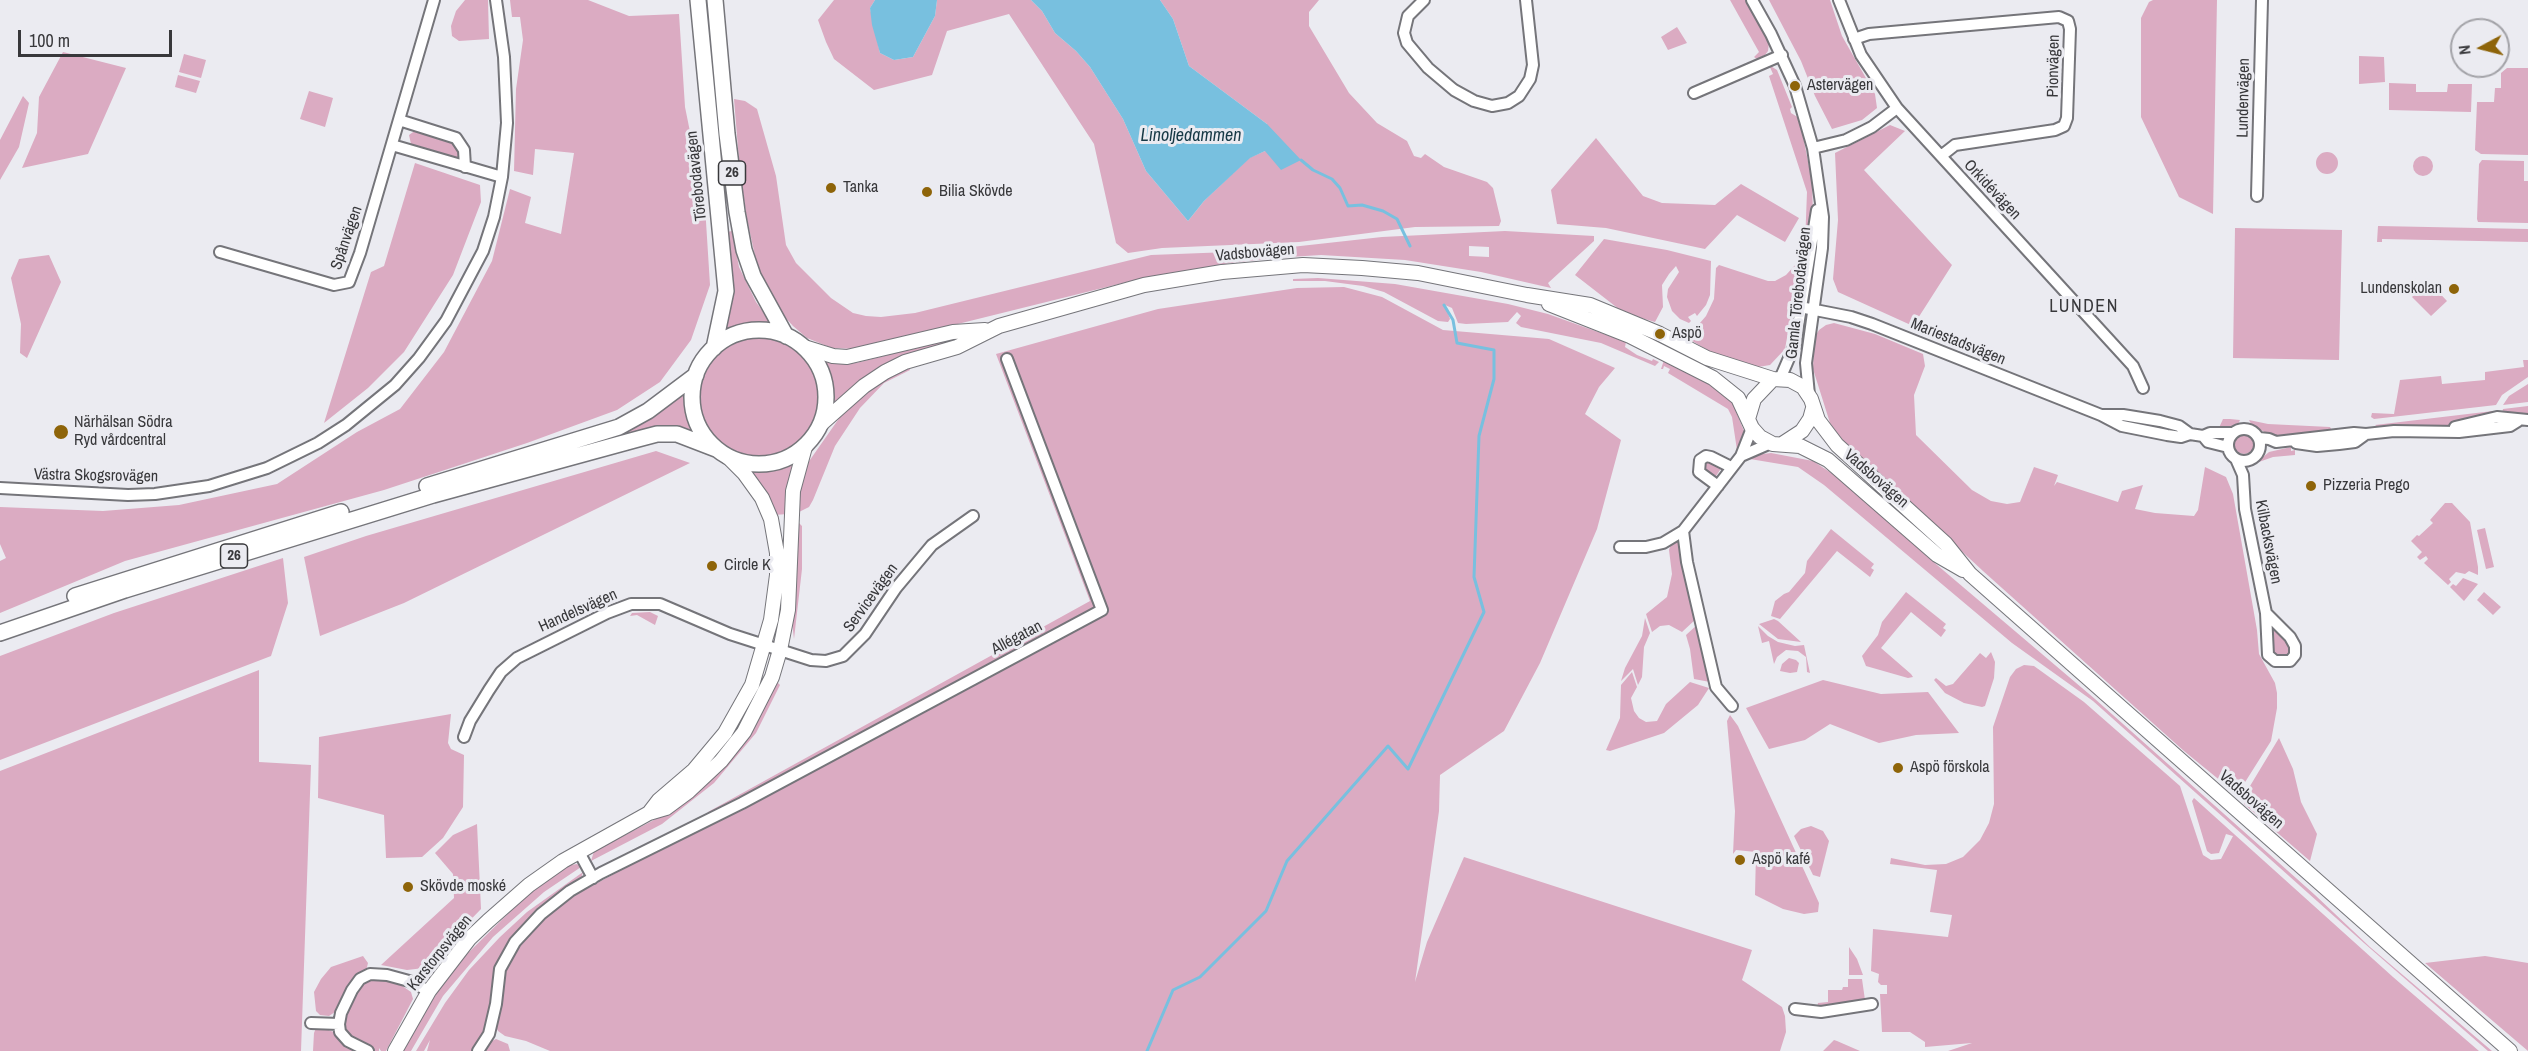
<!DOCTYPE html>
<html>
<head>
<meta charset="utf-8">
<style>
  body { margin:0 }
  #map { position:relative; width:2528px; height:1051px; overflow:hidden; background:#ebebf1; font-family:"Archivo Narrow",sans-serif }
  canvas { display:block }
  .north { position:absolute; left:2450px; top:18px; width:60px; height:60px; box-sizing:border-box; background:#ebebf1; border:2px solid #a3a3a8; border-radius:50%; rotate:263deg; font-size:16px; font-weight:700; line-height:24px; text-align:center; color:#38383b }
  .north::after { content:''; display:block; margin:auto; width:21px; height:27px; background:#8e6409; clip-path:polygon(50% 0,100% 100%,50% 72%,0 100%) }
  .scale { position:absolute; left:18px; top:30px; width:154px; height:27px; box-sizing:border-box; border:3px solid #38383b; border-top:0; padding-left:8px; font-size:18px; line-height:21px; white-space:nowrap; color:#38383b; -webkit-text-stroke:4px #ebebf1; paint-order:stroke }
</style>
</head>
<body>
<div id="map">
<canvas width="2528" height="1051"></canvas>
<div class="north">N</div>
<div class="scale">100 m</div>
</div>
<script>
const ctx = document.querySelector('canvas').getContext('2d');
ctx.lineJoin = 'round';
function paint(path, color) {
  ctx.fillStyle = color;
  ctx.fill(path, 'evenodd');
}
function poly(rows) {
  const path = new Path2D();
  for (const r of rows) {
    if (r.length === 3) {
      path.moveTo(r[0] + r[2], r[1]);
      path.arc(r[0], r[1], r[2], 0, 2 * Math.PI);
      continue;
    }
    path.moveTo(r[0], r[1]);
    for (let i = 2; i < r.length; i += 2) path.lineTo(r[i], r[i + 1]);
  }
  return path;
}
function stroke(path, color, width, dash) {
  ctx.strokeStyle = color;
  ctx.lineWidth = width;
  ctx.lineCap = dash ? 'butt' : 'round';
  ctx.setLineDash(dash || []);
  ctx.stroke(path);
}
function label(font, color, halo, rows, align = 'center') {
  ctx.font = font + ' "Archivo Narrow",sans-serif';
  ctx.lineWidth = 6;
  ctx.setLineDash([]);
  ctx.textBaseline = 'middle';
  ctx.strokeStyle = halo;
  ctx.fillStyle = color;
  for (const [text, x, y, turn = 0] of rows) {
    ctx.save();
    ctx.translate(x, y);
    ctx.rotate((+turn || 0) * Math.PI / 180);
    ctx.textAlign = isNaN(turn) ? turn : align;
    if (halo) ctx.strokeText(text, 0, 0);
    ctx.fillText(text, 0, 0);
    ctx.restore();
  }
}
paint(poly([
  [465,0,488,0,489,39,459,41,452,36,451,26,456,11],
  [510,0,588,0,629,16,679,14,685,107,705,206,710,285,691,340,660,382,617,410,527,443,384,490,125,561,0,613,0,561,6,558,0,544,0,507,103,511,179,505,277,484,357,432,400,409,444,352,492,261,510,189,531,197,525,223,561,234,574,153,535,149,533,175,514,171,516,89,523,40,520,17,512,17],
  [834,0,875,0,870,8,880,53,894,60,913,57,935,16,937,0,1031,0,1042,11,1055,33,1076,51,1090,67,1123,119,1146,171,1188,221,1204,201,1249,158,1265,151,1267,124,1189,66,1173,19,1160,0,1319,0,1309,12,1309,26,1349,93,1377,123,1407,141,1414,156,1421,158,1425,154,1444,167,1487,182,1493,188,1501,221,1499,226,1415,227,1299,242,1162,248,1128,253,1116,243,1094,144,1009,14,947,31,932,75,874,90,834,59,826,42,818,20],
  [1730,0,1745,0,1769,43,1768,51,1765,55,1757,59,1754,57,1759,52],
  [1769,0,1830,0,1842,36,1875,94,1877,108,1862,120,1832,129,1815,96,1801,61],
  [2153,0,2217,0,2213,214,2179,197,2141,117,2141,18,2149,2],
  [1677,27,1687,43,1668,50,1661,37],
  [63,52,126,68,88,154,22,168,37,133,39,97],
  [184,54,206,60,201,78,179,72],
  [2359,56,2384,57,2385,82,2359,84],
  [1769,65,1777,70,1792,107,1790,109,1791,113,1799,118,1803,136,1812,182,1813,215,1808,242,1805,244,1807,192,1769,76,1773,74],
  [2507,68,2528,68,2528,155,2481,154,2475,150,2477,102,2494,102,2495,88,2501,88,2501,73],
  [178,75,200,81,196,93,175,87],
  [2389,83,2416,84,2416,92,2447,92,2448,84,2472,84,2471,112,2389,110],
  [309,91,333,98,325,127,300,119],
  [23,96,29,103,19,147,0,180,0,140],
  [734,99,745,101,757,109,776,176,786,245,796,263,831,298,853,313,866,316,881,317,915,313,1151,255,1255,251,1382,237,1505,231,1594,236,1594,241,1548,283,1551,288,1481,272,1405,260,1321,255,1274,258,1230,263,1139,279,857,349,832,348,807,338,793,326,782,314,759,274,747,219,740,173],
  [1469,246,1489,247,1489,257,1469,256],
  [1890,125,1905,131,1864,170,1952,265,1913,326,1838,292,1833,279,1838,220,1835,153],
  [416,130,454,141,459,146,461,159,411,144,409,135],
  [1596,138,1643,196,1662,203,1715,205,1741,184,1799,218,1785,242,1737,215,1705,249,1606,228,1557,224,1551,190],
  [2327,163,11],
  [2423,166,10],
  [2482,160,2524,161,2524,181,2528,181,2528,223,2478,222,2477,219,2479,164],
  [415,163,480,185,481,202,453,275,404,352,368,388,324,423,371,272,384,266],
  [2378,226,2528,229,2528,242,2382,239,2382,242,2377,242],
  [2235,228,2342,230,2339,360,2233,358],
  [732,231,739,267,756,302,772,324,770,328,748,328,726,334,723,332,732,303,727,232],
  [1604,239,1667,250,1711,261,1710,295,1706,305,1697,316,1695,313,1688,317,1691,321,1689,323,1680,319,1672,311,1667,297,1668,289,1679,272,1676,266,1669,274,1662,285,1663,307,1655,322,1624,313,1575,275],
  [1807,252,1798,276,1785,349,1770,365,1758,367,1714,354,1687,338,1706,316,1714,299,1716,268,1719,265,1768,281,1775,281,1786,275],
  [49,255,61,282,27,358,20,353,21,324,11,278,19,259],
  [1318,278,1395,284,1508,304,1548,314,1626,342,1625,347,1637,355,1652,361,1653,359,1659,362,1655,366,1601,343,1521,327,1516,323,1521,316,1517,312,1508,322,1466,324,1458,323,1452,308,1445,305,1450,319,1448,322,1438,321,1384,292,1363,286,1325,281,1293,281,1293,279],
  [2428,281,2447,301,2431,316,2412,297],
  [1344,287,1382,297,1443,330,1549,339,1615,368,1599,387,1585,414,1621,440,1597,529,1540,663,1504,731,1440,775,1439,811,1415,982,1427,942,1464,857,1752,950,1742,980,1782,1007,1785,1016,1786,1032,1780,1051,550,1051,526,1041,505,1036,498,1031,496,1027,502,972,515,949,562,902,712,821,708,812,1090,601,996,354,1158,309,1297,288],
  [1834,323,1875,334,1923,354,1925,366,1914,395,1916,435,1972,490,1991,501,2007,504,2020,502,2034,467,2058,475,2054,486,2057,482,2118,502,2122,491,2143,485,2135,509,2155,513,2194,516,2198,510,2205,467,2226,477,2233,494,2257,630,2259,654,2275,683,2277,693,2277,708,2271,741,2242,787,2233,791,2184,751,1983,571,1842,440,1830,423,1813,369,1814,338,1819,330,1826,325],
  [758,397,61],
  [955,338,955,341,908,356,831,410,828,408,828,385,821,364,822,360,837,364,856,363],
  [1664,360,1704,380,1732,402,1744,431,1737,450,1732,417,1728,409,1668,373,1670,369,1664,366,1663,369,1661,369],
  [2523,360,2528,360,2528,377,2502,395,2496,405,2374,419,2371,417,2372,413,2394,414,2400,380,2441,376,2442,384,2485,380,2485,372,2524,367],
  [909,367,910,370,884,383,860,408,835,446,813,500,809,507,797,513,799,488,805,467,840,417,855,399,892,375],
  [2528,384,2528,402,2503,405,2509,396],
  [688,387,688,408,695,430,692,432,594,444,593,441],
  [2528,406,2528,415,2502,413,2503,409],
  [2493,411,2493,415,2448,425,2378,427,2375,425],
  [2223,419,2230,419,2240,420,2238,424,2218,430],
  [2249,420,2268,424,2330,427,2333,432,2271,436,2251,424],
  [2244,444,10],
  [2291,447,2291,451,2295,450,2295,455,2273,457,2256,463,2269,452],
  [656,451,690,463,404,603,320,636,304,557,366,536],
  [1771,453,1813,461,1842,480,1930,559,2095,699,2315,895,2370,947,2492,1051,2488,1051,2364,943,2093,701,2012,643,1824,485,1798,467,1750,459,1755,455],
  [793,459,796,461,788,514,774,515,748,471,750,468,770,468],
  [1708,461,1722,467,1714,479,1704,471,1702,466],
  [2445,503,2452,503,2470,522,2478,567,2478,575,2469,571,2465,574,2456,572,2449,579,2451,582,2448,585,2424,563,2428,559,2426,556,2420,560,2417,557,2422,552,2411,541,2417,535,2419,536,2433,523,2430,520],
  [797,521,802,526,802,569,794,639,792,622,796,598],
  [2485,528,2494,567,2486,569,2477,530],
  [1831,529,1874,564,1871,568,1874,570,1870,577,1837,551,1780,619,1771,616,1775,601,1784,594,1789,592,1805,573,1807,561],
  [1675,541,1680,541,1696,619,1682,632,1669,625,1660,626,1652,632,1646,614,1667,597,1672,574,1669,550,1671,544],
  [283,558,288,603,271,656,0,760,0,656,114,613],
  [2463,578,2478,584,2464,601,2450,587,2453,584,2456,586],
  [1906,592,1946,624,1943,628,1946,630,1941,637,1911,612,1881,648,1911,674,1913,677,1908,678,1866,666,1862,656,1878,635,1882,622],
  [2484,592,2501,607,2493,615,2477,600],
  [650,612,658,616,655,625,637,615,630,616,632,613],
  [1645,618,1650,633,1644,647,1642,677,1638,685,1633,669,1621,681,1625,668,1642,636],
  [1774,619,1778,621,1801,642,1778,639,1759,624],
  [1698,624,1710,682,1694,679,1690,649,1686,635],
  [2272,625,2289,643,2290,653,2281,659,2273,653],
  [1758,626,1768,636,1778,642,1795,646,1804,645,1810,673,1807,672,1806,657,1798,651,1786,650,1777,657,1774,664,1769,641,1762,643],
  [1991,652,1995,662,1994,678,1985,706,1982,707,1964,703,1945,693,1934,680,1936,678,1946,686,1953,684,1980,653,1986,658],
  [1789,658,1796,660,1799,663,1797,672,1790,673,1780,671,1782,664],
  [2024,665,2034,666,2084,702,2180,786,2203,855,2211,860,2221,859,2233,836,2226,834,2219,853,2211,854,2207,851,2192,801,2194,798,2393,977,2479,1051,1948,1051,1972,1043,1925,1047,1925,1042,1910,1032,1882,1032,1880,994,1887,994,1887,985,1881,985,1878,982,1879,974,1871,971,1873,929,1948,937,1952,915,1930,912,1937,870,1890,864,1891,858,1925,865,1946,864,1963,857,1980,840,1989,823,1994,804,1993,727,2010,677,2016,669],
  [259,670,259,762,311,765,301,1051,0,1051,0,771],
  [1632,672,1637,687,1631,698,1634,711,1639,718,1646,722,1657,721,1666,704,1690,682,1709,688,1698,705,1664,733,1610,751,1606,750,1620,718,1621,685],
  [1823,680,1881,694,1928,692,1959,733,1916,735,1879,743,1830,724,1805,740,1769,749,1746,708],
  [776,681,780,685,756,733,714,783,662,824,591,861,594,851,652,821,680,804],
  [451,714,448,743,451,749,464,755,463,807,443,838,422,857,386,858,384,815,318,798,319,737],
  [1730,715,1738,726,1819,903,1818,912,1804,914,1783,909,1755,895,1756,852,1736,850,1733,854,1735,811,1727,721],
  [2279,738,2293,769,2301,802,2317,834,2310,861,2244,804,2250,786],
  [477,824,481,909,424,968,407,970,381,965,454,898,453,874,435,853,453,835],
  [1811,826,1823,831,1829,841,1820,877,1813,875,1794,836,1801,829],
  [577,864,581,867,544,892,493,937,443,996,411,1051,403,1051,419,1021,444,982,466,955,522,900,554,875,571,865],
  [583,872,580,882,500,961,488,1027,475,1051,427,1051,430,1040,424,1051,416,1051,445,1003,469,970,500,937,527,912],
  [1849,947,1857,959,1863,975,1849,975],
  [363,956,368,963,366,971,351,981,335,1012,329,1016,320,1015,316,1011,314,992,321,979,331,967],
  [2485,956,2528,963,2528,1051,2425,963],
  [1848,979,1862,979,1865,1000,1817,1007,1818,1003,1828,1002,1828,990,1842,990,1843,987,1848,987],
  [367,980,384,980,398,983,411,992,413,999,386,1051,381,1051,379,1048,379,1051,374,1051,344,1033,344,1020,354,995],
  [316,1028,326,1029,336,1033,357,1051,313,1051,314,1033],
  [496,1039,508,1044,510,1051,482,1051,486,1044],
  [1834,1040,1837,1041,1860,1051,1823,1051]
]), '#dbabc2');
paint(poly([
  [875,0,937,0,935,16,913,57,894,60,880,53,872,25,870,8],
  [1031,0,1160,0,1173,19,1189,66,1267,124,1301,160,1281,170,1265,151,1250,158,1204,201,1188,221,1146,171,1123,119,1090,67,1076,51,1055,33,1042,11]
]), '#78c0df');
stroke(poly([
  [1301,160,1313,170,1332,179,1340,188,1348,206,1362,205,1383,211,1397,219,1410,246],
  [1147,1051,1173,990,1200,977,1266,911,1287,861,1388,746,1408,769,1484,612,1474,577,1479,436,1494,379,1494,350,1457,343,1453,320,1444,305]
]), '#78c0df', 3);
const minor = poly([
  [1424,0,1408,16,1404,33,1407,43,1428,68,1454,90,1474,101,1492,106,1508,103,1519,96,1530,79,1533,65,1526,0],
  [1752,0,1771,34,1795,86,1813,148,1823,217,1822,248,1806,363,1809,395],
  [1839,0,1861,55,1897,108,2133,366,2143,388],
  [1854,39,1869,34,2059,17,2068,21,2070,29,2067,118,2064,126,2055,130,1955,145,1941,156],
  [1694,93,1782,55],
  [399,120,456,138,464,150,465,167],
  [392,145,502,177],
  [1813,148,1846,140,1872,127,1897,108],
  [2257,196,2262,0],
  [220,252,334,285,349,282,360,253,434,0],
  [1800,307,1851,317,1872,324,2101,415,2122,426,2167,435,2181,437,2190,434],
  [1780,379,1795,344,1817,210],
  [2103,415,2123,415,2160,421,2179,426,2190,434,2203,436,2210,433,2233,433],
  [2455,427,2497,417,2528,420],
  [2244,445,16],
  [2203,436,2208,442,2228,447],
  [2259,438,2269,439,2276,442,2354,433,2366,434,2394,431,2459,432,2510,426,2518,421],
  [2296,443,2317,446,2339,444,2355,442,2366,434],
  [1741,456,1771,443],
  [2236,459,2243,475,2245,509,2266,613,2268,655,2275,661,2290,661,2295,655,2295,646,2290,637,2266,613],
  [1718,486,1699,472,1700,460,1706,456,1711,457,1731,467],
  [0,488,128,495,155,494,209,486,267,468,318,443,346,425,395,385,419,358,446,321,483,251,494,217,502,177,507,123,504,57,496,0],
  [1620,547,1646,547,1663,543,1683,531],
  [1732,706,1716,687,1687,562,1683,531,1741,456,1752,428],
  [464,737,470,721,489,690,501,672,517,658,607,613,631,604,660,604,730,634,811,660,826,661,843,656,865,634,896,588,932,545,973,516],
  [579,852,593,878],
  [1795,1009,1821,1012,1872,1004],
  [311,1023,339,1024],
  [368,1051,348,1041,340,1032,339,1024,341,1013,352,990,360,979,370,974,387,975,409,981,429,991],
  [478,1051,489,1034,496,1004,500,969,515,942,541,914,570,891,601,873,742,803,1102,610,1007,359]
]);
const major = poly([
  [1549,304,1630,336,1713,378,1738,398,1752,428,1760,437,1773,444,1800,446,1828,460,1937,555,1963,570],
  [804,347,833,356,847,357,953,332,985,330],
  [1748,419,1754,399,1773,379,1790,380,1803,387,1811,399,1818,420,1837,445,1946,544,1970,574,2510,1051],
  [820,425,864,386,885,372,905,362,957,347,999,326,1144,285,1222,272,1303,265,1362,268,1418,273,1527,295,1590,305,1660,334,1707,358,1773,379],
  [1782,444,1802,431,1810,419,1813,408],
  [649,813,659,800,694,770,725,733,752,685,771,620,777,575,777,553,771,519,762,498,744,473,728,457],
  [395,1051,429,991,469,939,488,921,529,885,563,861,649,813,666,808,689,791,721,761,744,732,772,677,780,650,788,610,793,491,805,447]
]);
const highway = poly([
  [698,0,726,291,714,348],
  [715,0,727,134,737,212,744,250,753,276,786,336],
  [759,397,67],
  [427,486,619,427,648,411,696,375],
  [75,596,341,512],
  [0,633,125,590,433,495,638,439,657,434,677,434,716,449]
]);
stroke(minor, '#75757a', 14);
stroke(major, '#75757a', 16);
stroke(highway, '#75757a', 18);
stroke(minor, '#fff', 10);
stroke(major, '#fff', 14);
stroke(highway, '#fff', 15);
for (const [x, y, r, color] of [
  [1795,86,6,"#8e6409"],
  [831,188,6,"#8e6409"],
  [927,192,6,"#8e6409"],
  [2454,289,6,"#8e6409"],
  [1660,334,6,"#8e6409"],
  [61,432,8,"#8e6409"],
  [2311,486,6,"#8e6409"],
  [712,566,6,"#8e6409"],
  [1898,768,6,"#8e6409"],
  [1740,860,6,"#8e6409"],
  [408,887,6,"#8e6409"]
]) {
  const dot = new Path2D();
  dot.arc(x, y, r, 0, 2 * Math.PI);
  ctx.fillStyle = color;
  ctx.fill(dot);
  stroke(dot, '#ebebf1', 2);
}
for (const [x, y, w] of [
  [732,173,27],
  [234,556,27]
]) {
  const box = new Path2D();
  box.roundRect(x - w / 2, y - 12, w, 24, 4.5);
  ctx.fillStyle = '#ebebf1';
  ctx.fill(box);
  stroke(box, '#38383b', 1.5);
}
label('bold 15px', '#38383b', null, [
  ["26",732,173],
  ["26",234,556]
]);
label('16px', '#38383b', '#ebebf1', [
  ["Pionvägen",2054,66,-89],
  ["Lundenvägen",2244,98,-89],
  ["Törebodavägen",697,176,-96],
  ["Orkidévägen",1992,190,47],
  ["Spånvägen",347,238,-71],
  ["Vadsbovägen",1255,253,-5],
  ["Gamla Törebodavägen",1799,293,-84],
  ["Mariestadsvägen",1958,342,22],
  ["Västra Skogsrovägen",96,476,1],
  ["Vadsbovägen",1876,479,41],
  ["Kilbacksvägen",2268,542,79],
  ["Servicevägen",871,598,-54],
  ["Handelsvägen",578,611,-24],
  ["Allégatan",1017,638,-28],
  ["Vadsbovägen",2251,800,41],
  ["Karstorpsvägen",440,953,-51]
]);
label('16px', '#38383b', '#ebebf1', [
  ["Astervägen",1807,86],
  ["Tanka",843,188],
  ["Bilia Skövde",939,192],
  ["Lundenskolan",2442,289,"right"],
  ["Aspö",1672,334],
  ["Närhälsan Södra",74,423],
  ["Ryd vårdcentral",74,441],
  ["Pizzeria Prego",2323,486],
  ["Circle K",724,566],
  ["Aspö förskola",1910,768],
  ["Aspö kafé",1752,860],
  ["Skövde moské",420,887]
], 'left');
label('italic 18px', '#173946', '#ebebf1', [
  ["Linoljedammen",1191,136]
]);
ctx.letterSpacing = '1.5px';
label('18px', '#38383b', '#ebebf1', [
  ["LUNDEN",2084,307]
]);
ctx.letterSpacing = '0px';
</script>
</body>
</html>
